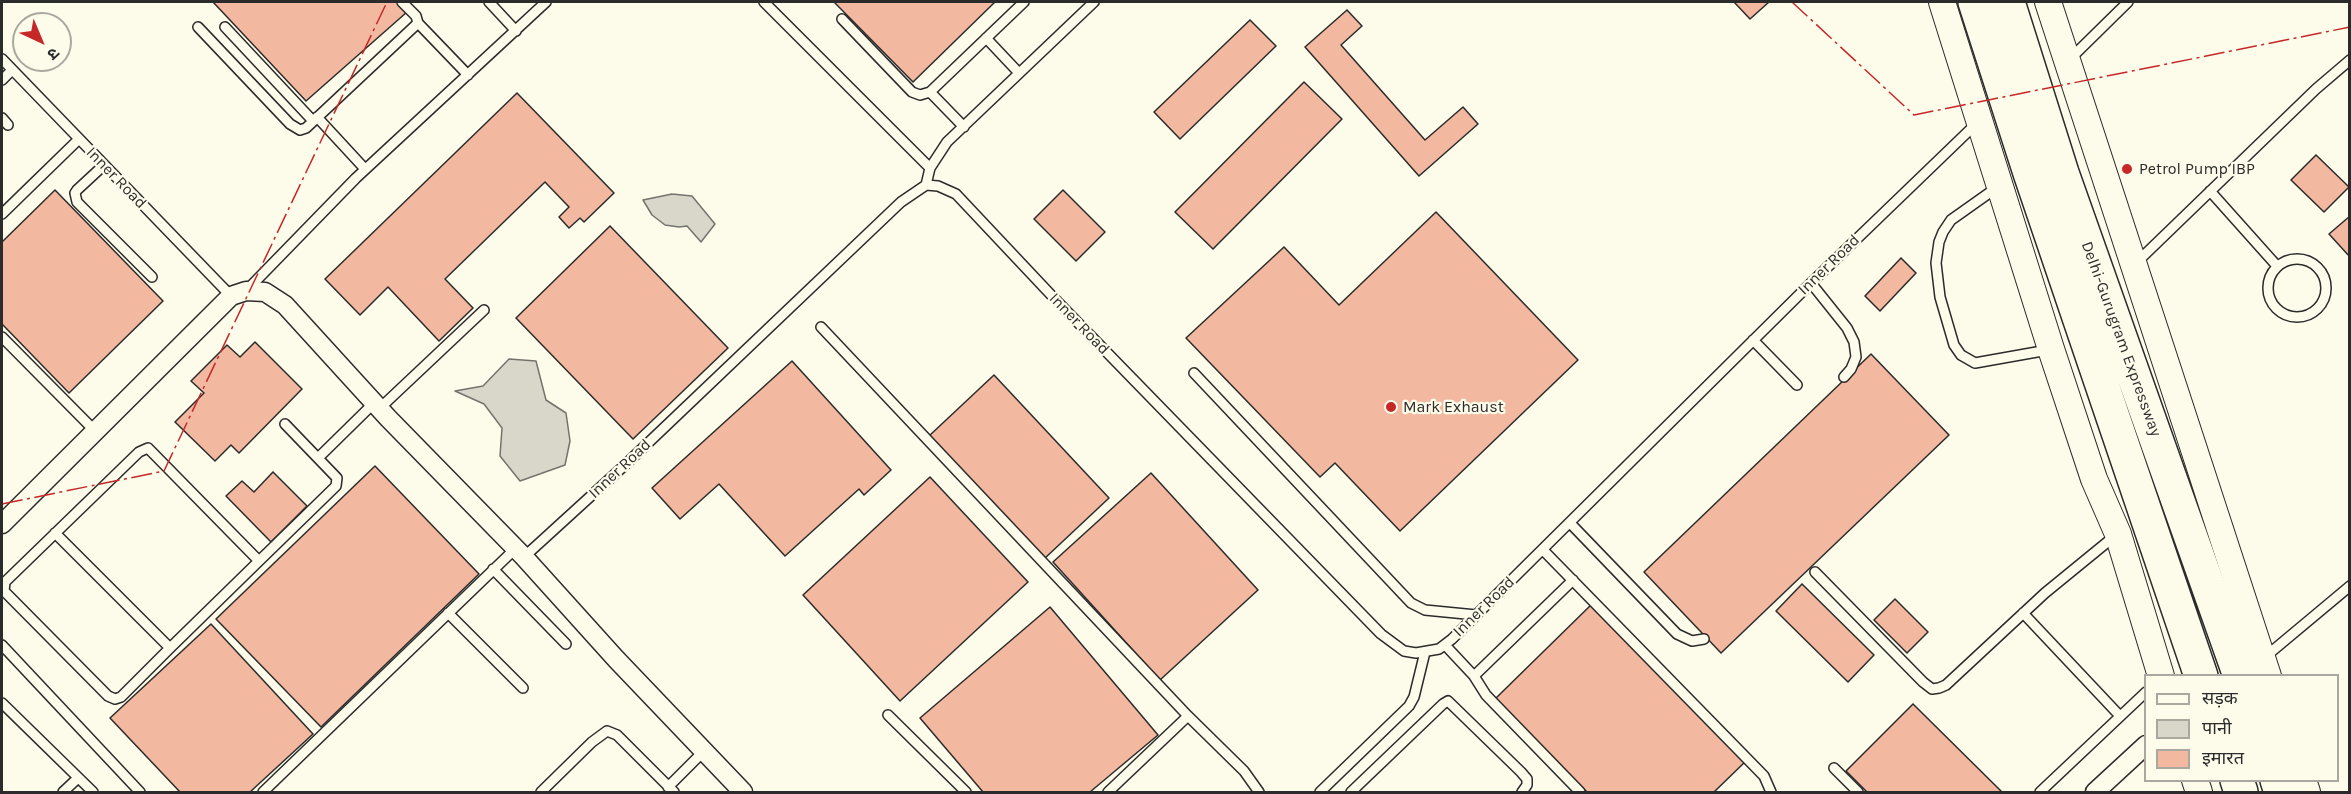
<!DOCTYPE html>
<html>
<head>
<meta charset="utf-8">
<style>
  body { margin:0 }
  #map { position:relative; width:2351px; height:794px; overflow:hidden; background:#fdfbea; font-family:Karla,"Noto Sans Devanagari",sans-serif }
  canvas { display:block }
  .frame { position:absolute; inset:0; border:3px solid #2b2b2b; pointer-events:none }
  .legend { position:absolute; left:2144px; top:674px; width:195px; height:108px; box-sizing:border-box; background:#fdfbea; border:2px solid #a9a89e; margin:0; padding:8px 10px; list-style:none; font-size:18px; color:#2b2b2b }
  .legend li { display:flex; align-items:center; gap:12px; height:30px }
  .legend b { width:30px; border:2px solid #a9a89e }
  .north { position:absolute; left:12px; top:12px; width:60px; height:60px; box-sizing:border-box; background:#fdfbea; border:2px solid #a9a89e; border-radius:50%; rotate:136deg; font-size:16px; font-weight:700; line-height:24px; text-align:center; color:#2b2b2b }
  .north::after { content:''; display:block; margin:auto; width:21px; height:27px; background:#c62828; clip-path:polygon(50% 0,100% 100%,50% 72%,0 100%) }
</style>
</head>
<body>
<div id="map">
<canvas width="2351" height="794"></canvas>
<div class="frame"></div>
<ul class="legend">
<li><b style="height:8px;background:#fdfbea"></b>सड़क</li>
<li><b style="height:16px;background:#d8d7c9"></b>पानी</li>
<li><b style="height:16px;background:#f2b8a0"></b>इमारत</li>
</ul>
<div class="north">उ</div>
</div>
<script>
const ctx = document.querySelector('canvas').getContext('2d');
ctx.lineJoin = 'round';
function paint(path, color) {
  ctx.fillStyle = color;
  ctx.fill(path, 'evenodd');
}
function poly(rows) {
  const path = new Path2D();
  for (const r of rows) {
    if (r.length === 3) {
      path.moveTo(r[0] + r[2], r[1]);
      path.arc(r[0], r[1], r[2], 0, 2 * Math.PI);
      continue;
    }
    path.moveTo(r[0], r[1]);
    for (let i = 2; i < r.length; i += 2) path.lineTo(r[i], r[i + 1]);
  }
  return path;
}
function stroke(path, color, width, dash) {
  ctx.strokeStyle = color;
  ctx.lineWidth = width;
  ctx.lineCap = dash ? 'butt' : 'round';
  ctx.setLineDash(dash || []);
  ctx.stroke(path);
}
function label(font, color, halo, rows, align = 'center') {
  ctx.font = font + ' Karla,sans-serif';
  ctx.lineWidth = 4.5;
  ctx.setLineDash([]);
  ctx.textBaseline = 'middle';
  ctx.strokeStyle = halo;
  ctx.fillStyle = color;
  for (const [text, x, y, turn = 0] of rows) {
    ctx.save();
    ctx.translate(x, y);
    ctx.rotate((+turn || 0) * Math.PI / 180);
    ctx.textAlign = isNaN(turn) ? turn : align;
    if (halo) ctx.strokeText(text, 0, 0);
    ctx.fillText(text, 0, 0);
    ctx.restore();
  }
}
const water = poly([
  [672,194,692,196,715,224,701,242,687,226,679,227,665,225,652,215,643,200,672,194],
  [509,359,536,361,546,400,566,413,570,441,565,465,520,481,500,456,502,428,484,404,455,391,483,386,509,359]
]);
paint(water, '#d8d7c9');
stroke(water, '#74746e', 1.5);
const building = poly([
  [213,2,397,2,407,12,306,101,213,2],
  [834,2,995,2,913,82,834,2],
  [1734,2,1769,2,1750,19,1734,2],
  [1347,10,1362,26,1341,45,1425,140,1463,107,1478,124,1419,176,1305,47,1347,10],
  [1250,20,1276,46,1180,139,1154,112,1250,20],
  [1304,82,1342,119,1213,249,1175,212,1304,82],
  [517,93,614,193,584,222,580,218,569,228,559,217,569,207,545,182,445,279,473,308,439,341,388,287,360,315,325,279,517,93],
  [2316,155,2349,187,2324,212,2291,180,2316,155],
  [55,190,163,301,69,393,2,324,2,242,55,190],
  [1063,190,1105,232,1076,261,1034,219,1063,190],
  [1436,212,1578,360,1400,531,1335,463,1320,477,1186,338,1284,247,1339,305,1436,212],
  [2350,216,2350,257,2329,234,2350,216],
  [610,226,728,348,633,439,516,318,610,226],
  [1901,258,1916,273,1880,311,1865,296,1901,258],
  [255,342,302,389,239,453,231,445,215,461,175,422,204,393,191,381,227,345,240,357,255,342],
  [1871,354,1949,435,1721,653,1644,572,1871,354],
  [792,361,891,470,864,495,859,489,785,556,719,484,680,519,652,488,792,361],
  [994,375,1109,498,1044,559,929,436,994,375],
  [375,466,479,574,321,727,216,619,375,466],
  [273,472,307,506,271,542,226,496,242,481,254,492,273,472],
  [1151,473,1258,590,1160,680,1053,562,1151,473],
  [930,477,1028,582,900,701,803,595,930,477],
  [1802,584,1874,655,1848,682,1776,611,1802,584],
  [1895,599,1928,632,1907,653,1874,620,1895,599],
  [1593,603,1747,760,1714,792,1587,792,1495,699,1593,603],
  [1050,607,1158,735,1090,792,983,792,920,718,1050,607],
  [211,624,313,734,250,792,180,792,110,718,211,624],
  [1913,704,2002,792,1867,792,1846,771,1913,704]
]);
paint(building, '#f2b8a0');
stroke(building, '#2b2b2b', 1.5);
const service = poly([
  [402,2,416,16,418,23,468,75],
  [489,2,516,31],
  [764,2,930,168],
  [842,19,912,92,920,95,930,92,1024,2],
  [198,27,290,124,300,130,306,128,418,23],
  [225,27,313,121],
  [986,38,1019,73],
  [2,59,231,296],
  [2069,60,2128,2],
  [2,80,12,70],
  [930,92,964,127],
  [317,117,365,169],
  [2,118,8,125],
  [104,165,77,190,75,193,77,202,152,277],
  [926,185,930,168,947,142,1094,2],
  [1999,186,1951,220,1943,232,1939,242,1936,263,1940,297,1954,345,1961,355,1975,363,2048,350],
  [2210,191,2277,266],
  [2,214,79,139],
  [2297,288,29],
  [2136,263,2316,89,2350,60],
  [1811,283,1847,328,1854,342,1856,357,1851,369,1844,377],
  [246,291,356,178,546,2],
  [821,327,1188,716,1244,771,1259,792],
  [2,337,95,431],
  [1753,340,1797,385],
  [1194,373,1411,603,1425,610,1476,615],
  [379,409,484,310],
  [318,458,374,403],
  [1570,523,1677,634,1692,641,1704,639],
  [55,533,170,648],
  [1543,550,1764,776,1771,792],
  [524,557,626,464,901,202,926,185,938,186,956,194,1053,297,1381,634,1404,651,1416,653,1439,649,1452,639,1811,283,1977,123],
  [259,561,148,448,139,452,5,582,4,591,108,696,115,699,121,697,170,648,259,561,336,486,337,478,285,424],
  [493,569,566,644],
  [1815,572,1923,682,1932,689,1939,688,1946,685,2045,593,2116,535],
  [448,613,523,688],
  [2023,613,2120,716],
  [2,645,140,792],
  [1445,645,1474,676,1486,695,1580,792],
  [2265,657,2350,586],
  [1474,676,1573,580],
  [2,703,93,792],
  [888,715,966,792],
  [1834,768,1858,792],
  [668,787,704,751],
  [63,792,78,778],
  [263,792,516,548],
  [541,792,592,742,607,731,617,735,674,792],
  [1108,792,1188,716],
  [1320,792,1409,706,1414,697,1425,652],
  [1351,792,1443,704,1448,701,1521,772,1527,779,1527,785,1522,792],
  [2040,792,2146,692]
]);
const minor = poly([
  [2,524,231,296,246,291,265,292,285,305,388,418,524,557,616,659,743,792],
  [2095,792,2146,745]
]);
const secondary = poly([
  [1942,2,2051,349,2094,479,2118,534,2161,676],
  [2048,2,2268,676],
  [2195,780,2199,792],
  [2303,780,2307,792]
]);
const motorway = poly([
  [1975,2,2030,173,2201,676],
  [2008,2,2062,173,2240,676],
  [2237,780,2241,792],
  [2277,780,2281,792]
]);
stroke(service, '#2b2b2b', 12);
stroke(minor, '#2b2b2b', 21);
stroke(secondary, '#2b2b2b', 28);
stroke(motorway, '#2b2b2b', 36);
stroke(service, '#fdfbea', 9);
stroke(minor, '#fdfbea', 18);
stroke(secondary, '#fdfbea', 26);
stroke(motorway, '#fdfbea', 33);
stroke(poly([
  [1792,2,1914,115,2350,27],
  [2,504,164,471,387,2]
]), '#c62828', 1.5, [21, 4.5, 3, 4.5]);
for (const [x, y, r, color] of [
  [2127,169,6,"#c62828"],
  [1391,407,6,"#c62828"]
]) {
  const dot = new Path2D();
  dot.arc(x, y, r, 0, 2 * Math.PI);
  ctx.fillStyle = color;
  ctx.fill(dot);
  stroke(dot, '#fdfbea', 2);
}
label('16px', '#2b2b2b', '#fdfbea', [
  ["Petrol Pump IBP",2139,169],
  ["Mark Exhaust",1403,407]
], 'left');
label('16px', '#2b2b2b', '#fdfbea', [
  ["Inner Road",116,178,46],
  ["Inner Road",1829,265,-44],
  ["Inner Road",1079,324,46],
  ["Delhi-Gurugram Expressway",2121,339,70],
  ["Inner Road",620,469,-43],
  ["Inner Road",1484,607,-44]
]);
</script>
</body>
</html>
